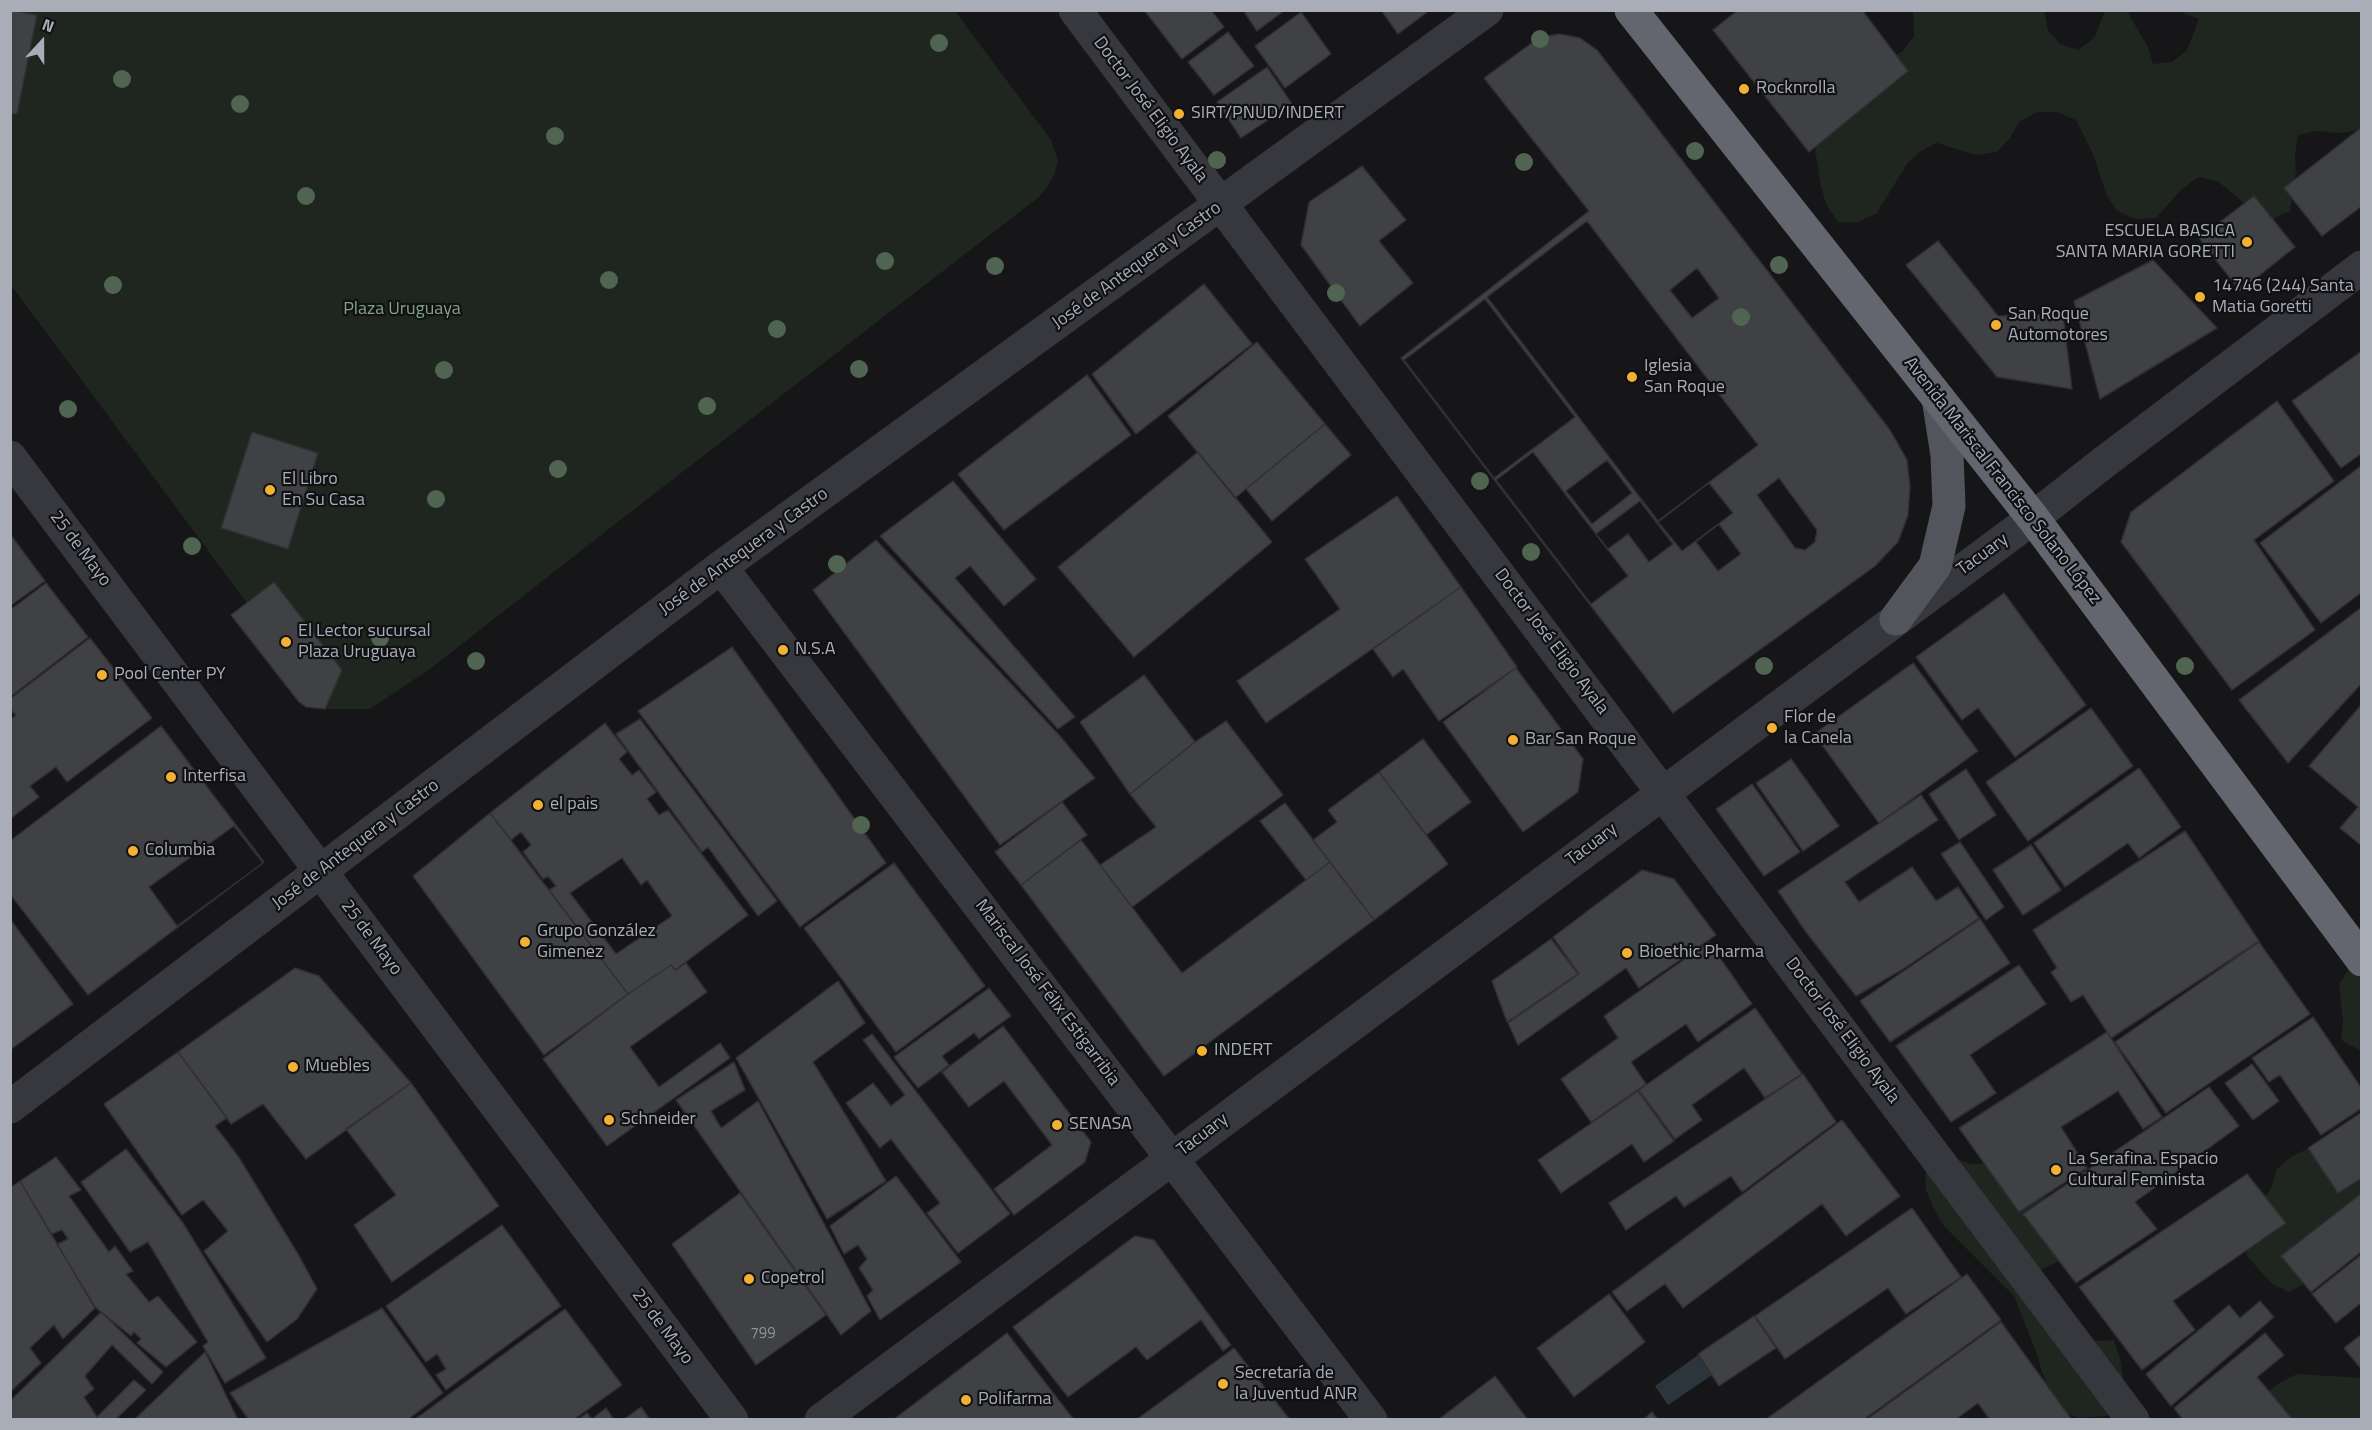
<!DOCTYPE html>
<html>
<head>
<meta charset="utf-8">
<style>
  body { margin:0 }
  #map { position:relative; width:2372px; height:1430px; overflow:hidden; background:#161618; font-family:"Titillium Web",sans-serif }
  canvas { display:block }
  .frame { position:absolute; inset:0; border:12px solid #a8adb8; pointer-events:none }
  .north { position:absolute; left:12px; top:12px; width:60px; height:60px; -webkit-text-stroke:4px #111113; paint-order:stroke; rotate:21deg; font-size:16px; font-weight:700; line-height:24px; text-align:center; color:#a8adb8 }
  .north::after { content:''; display:block; margin:auto; width:21px; height:27px; background:#a8adb8; clip-path:polygon(50% 0,100% 100%,50% 72%,0 100%) }
</style>
</head>
<body>
<div id="map">
<canvas width="2372" height="1430"></canvas>
<div class="frame"></div>
<div class="north">N</div>
</div>
<script>
const ctx = document.querySelector('canvas').getContext('2d');
ctx.lineJoin = 'round';
function paint(path, color) {
  ctx.fillStyle = color;
  ctx.fill(path, 'evenodd');
}
function poly(rows) {
  const path = new Path2D();
  for (const r of rows) {
    path.moveTo(r[0], r[1]);
    for (let i = 2; i < r.length; i += 2) path.lineTo(r[i], r[i + 1]);
  }
  return path;
}
function stroke(path, color, width, dash) {
  ctx.strokeStyle = color;
  ctx.lineWidth = width;
  ctx.lineCap = dash ? 'butt' : 'round';
  ctx.setLineDash(dash || []);
  ctx.stroke(path);
}
function label(font, color, halo, rows, align = 'center') {
  ctx.font = font + ' "Titillium Web",sans-serif';
  ctx.lineWidth = 4.5;
  ctx.setLineDash([]);
  ctx.textBaseline = 'middle';
  ctx.strokeStyle = halo;
  ctx.fillStyle = color;
  for (const [text, x, y, turn = 0] of rows) {
    ctx.save();
    ctx.translate(x, y);
    ctx.rotate((+turn || 0) * Math.PI / 180);
    ctx.textAlign = isNaN(turn) ? turn : align;
    if (halo) ctx.strokeText(text, 0, 0);
    ctx.fillText(text, 0, 0);
    ctx.restore();
  }
}
paint(poly([
  [10,11,955,11,1051,140,1058,160,1054,175,1048,186,1039,197,628,514,430,669,370,709,325,709,342,670,274,582,247,603,11,285],
  [1913,11,2044,11,2048,30,2060,44,2078,50,2094,38,2105,11,2127,11,2148,47,2153,64,2172,62,2187,50,2199,19,2179,11,2361,11,2361,130,2339,133,2317,131,2298,135,2295,154,2296,172,2290,211,2272,219,2251,209,2219,182,2199,177,2182,189,2156,218,2135,219,2117,211,2106,194,2094,156,2076,120,2057,112,2037,112,2019,122,2010,138,1997,152,1976,155,1937,143,1921,151,1907,164,1876,214,1858,222,1838,222,1826,204,1820,182,1814,142,1861,67,1902,52,1914,36],
  [2361,967,2361,1051,2341,1040,2343,1021,2339,985,2349,969],
  [2361,1140,2361,1242,2306,1283,2289,1292,2272,1284,2247,1256,2244,1237,2251,1220,2271,1188,2277,1169,2291,1157,2315,1145],
  [1940,1154,1972,1164,1994,1164,2044,1193,2052,1210,2060,1260,2041,1270,2032,1285,2077,1338,2095,1341,2114,1340,2120,1358,2126,1398,2116,1415,2078,1418,2059,1410,2042,1372,2037,1354,2014,1296,1943,1225,1933,1207,1926,1190,1925,1167],
  [2297,1374,2361,1378,2361,1419,2258,1420,2265,1395,2279,1383]
]), '#1e261f');
paint(poly([
  [1698,1355,1712,1375,1668,1405,1655,1386]
]), '#2c353c');
const building = poly([
  [10,10,37,15,17,114,10,113,10,10],
  [1144,10,1211,10,1224,27,1182,59,1144,10],
  [1243,10,1285,10,1257,31,1243,10],
  [1381,10,1430,10,1398,34,1381,10],
  [1738,10,1862,10,1908,71,1809,152,1713,30,1738,10],
  [1301,12,1331,54,1285,88,1255,46,1301,12],
  [1228,32,1254,66,1214,95,1188,62,1228,32],
  [1560,34,1580,38,1597,50,1890,430,1907,460,1910,486,1908,515,1898,542,1875,566,1673,713,1401,358,1589,211,1484,78,1540,37,1560,34],
  [1267,67,1292,104,1241,138,1217,102,1267,67],
  [2362,127,2362,206,2322,236,2284,188,2362,127],
  [1362,166,1406,220,1379,241,1413,283,1360,326,1301,245,1309,202,1362,166],
  [2254,196,2295,247,2240,291,2199,238,2254,196],
  [1587,221,1758,445,1658,521,1487,297,1587,221],
  [1938,241,1998,316,2063,314,2072,389,1997,377,1906,265,1938,241],
  [2153,260,2217,328,2100,399,2074,301,2153,260],
  [1697,268,1719,298,1692,318,1670,290,1697,268],
  [1204,284,1252,344,1136,434,1092,374,1204,284],
  [1485,299,1575,417,1494,478,1404,360,1485,299],
  [1257,342,1325,424,1235,498,1168,416,1257,342],
  [2362,351,2362,453,2341,468,2292,401,2362,351],
  [1087,375,1131,435,1004,530,958,474,1087,375],
  [2277,401,2334,481,2254,540,2315,630,2232,690,2121,542,2131,512,2277,401],
  [1325,424,1351,455,1272,521,1246,489,1325,424],
  [252,432,318,453,288,549,221,528,252,432],
  [1198,452,1272,542,1134,657,1058,567,1198,452],
  [1533,452,1628,576,1591,604,1496,480,1533,452],
  [1607,460,1632,493,1592,524,1566,491,1607,460],
  [2362,465,2362,592,2321,623,2260,543,2362,465],
  [1779,478,1817,530,1815,542,1805,550,1795,548,1757,495,1779,478],
  [953,481,1036,579,1004,606,970,566,955,578,1075,717,1058,729,880,536,953,481],
  [1709,483,1733,513,1682,551,1658,522,1709,483],
  [1397,496,1461,587,1266,723,1237,681,1340,609,1305,559,1397,496],
  [1640,501,1673,544,1649,562,1628,534,1608,549,1596,534,1640,501],
  [1719,524,1741,554,1718,571,1696,542,1719,524],
  [10,534,45,581,10,606,10,534],
  [876,540,1059,735,1095,778,1000,845,813,590,876,540],
  [274,582,342,670,325,709,306,707,299,702,231,615,274,582],
  [46,583,88,637,10,697,10,610,46,583],
  [1461,587,1517,667,1439,721,1403,669,1393,677,1373,649,1461,587],
  [2004,593,2086,705,2015,757,1978,708,1962,720,1916,657,2004,593],
  [2362,607,2362,683,2288,763,2239,700,2362,607],
  [90,638,152,718,67,782,56,767,30,786,39,797,10,819,10,720,16,715,10,709,10,699,90,638],
  [732,647,886,863,800,927,638,711,732,647],
  [1913,663,1978,751,1879,823,1814,734,1913,663],
  [1516,668,1583,759,1578,792,1523,832,1443,722,1516,668],
  [1144,675,1195,742,1130,794,1080,722,1144,675],
  [2362,704,2362,846,2340,828,2358,807,2309,766,2362,704],
  [2091,708,2133,766,2028,841,1986,782,2091,708],
  [640,719,777,901,758,916,708,847,702,852,616,734,640,719],
  [1226,721,1283,795,1132,907,1100,865,1156,827,1130,794,1195,742,1226,721],
  [605,723,627,752,619,759,632,775,639,770,656,792,647,799,659,815,668,810,748,915,675,970,671,965,628,994,549,890,556,886,548,876,543,879,523,852,531,845,521,832,511,840,490,813,605,723],
  [622,858,641,885,647,880,672,916,616,954,570,893,622,858],
  [161,726,264,862,88,995,10,894,10,841,161,726],
  [1423,739,1471,802,1426,835,1379,772,1423,739],
  [1791,759,1839,826,1803,851,1756,783,1791,759],
  [2139,768,2181,827,2139,858,2128,843,2065,887,2034,843,2139,768],
  [1966,769,1996,815,1959,840,1929,794,1966,769],
  [1379,772,1448,864,1374,920,1313,840,1337,822,1328,810,1379,772],
  [1752,784,1800,852,1764,876,1716,809,1752,784],
  [1921,795,1938,820,1845,882,1859,902,1912,867,1936,901,1958,887,1979,918,1903,969,1856,996,1806,932,1778,891,1921,795],
  [1062,802,1087,835,1021,885,995,852,1062,802],
  [1285,803,1330,862,1306,880,1260,821,1285,803],
  [490,813,628,994,544,1055,413,876,490,813],
  [234,826,263,863,177,926,149,887,234,826],
  [2185,831,2259,941,2111,1038,2083,995,2071,1002,2051,972,2057,968,2033,930,2185,831],
  [1081,840,1182,973,1330,862,1374,920,1164,1076,1021,885,1081,840],
  [1960,842,2004,907,1986,920,1941,854,1960,842],
  [2031,845,2061,890,2023,915,1993,870,2031,845],
  [894,863,985,986,896,1052,804,928,894,863],
  [1642,870,1674,879,1716,935,1639,988,1626,968,1518,1045,1508,1023,1579,974,1553,937,1642,870],
  [10,919,73,1004,10,1050,10,919],
  [1980,919,2010,963,1890,1042,1860,1001,1980,919],
  [1551,939,1578,974,1507,1022,1492,981,1551,939],
  [1709,942,1752,1004,1698,1042,1686,1024,1631,1062,1646,1084,1591,1122,1561,1079,1618,1038,1604,1016,1709,942],
  [2259,942,2310,1014,2166,1113,2115,1042,2259,942],
  [686,963,707,992,630,1047,659,1087,720,1043,730,1058,607,1146,543,1059,628,994,671,965,675,970,686,963],
  [2019,965,2046,1004,1970,1055,1996,1093,1951,1122,1896,1046,2019,965],
  [295,968,319,976,411,1083,306,1159,263,1104,231,1124,178,1052,295,968],
  [838,981,865,1023,813,1062,886,1181,827,1219,736,1058,838,981],
  [989,988,1011,1016,979,1039,974,1033,942,1056,949,1065,918,1088,894,1057,989,988],
  [1755,1008,1802,1074,1765,1098,1744,1068,1692,1105,1702,1120,1675,1139,1639,1090,1755,1008],
  [2313,1017,2362,1089,2362,1108,2321,1135,2280,1075,2269,1082,2252,1058,2313,1017],
  [1003,1026,1091,1142,1085,1162,1014,1215,994,1189,1052,1145,1004,1081,969,1107,942,1072,1003,1026],
  [2107,1032,2162,1117,2143,1129,2118,1091,2061,1127,2087,1168,2019,1212,1959,1128,2107,1032],
  [872,1034,1010,1214,958,1253,927,1213,940,1203,891,1139,880,1148,846,1103,873,1083,891,1106,905,1095,863,1040,872,1034],
  [178,1052,227,1118,215,1126,238,1156,298,1254,317,1289,297,1319,267,1342,204,1251,228,1231,203,1200,182,1215,104,1104,178,1052],
  [734,1062,745,1090,711,1111,721,1128,758,1101,871,1311,841,1335,676,1100,734,1062],
  [2252,1064,2279,1101,2253,1120,2225,1083,2252,1064],
  [1803,1074,1836,1122,1742,1192,1731,1176,1684,1207,1676,1196,1626,1230,1609,1203,1803,1074],
  [411,1083,499,1206,392,1282,354,1225,396,1195,346,1129,411,1083],
  [2209,1087,2239,1126,2135,1202,2157,1229,2076,1283,2023,1214,2209,1087],
  [1638,1091,1674,1141,1644,1162,1632,1144,1561,1193,1538,1160,1638,1091],
  [2362,1112,2362,1178,2338,1193,2308,1148,2362,1112],
  [1842,1120,1900,1196,1846,1236,1822,1204,1683,1308,1665,1284,1627,1311,1612,1292,1842,1120],
  [126,1149,183,1223,266,1358,225,1383,203,1346,208,1342,148,1242,130,1252,81,1182,126,1149],
  [56,1157,81,1190,69,1196,109,1252,115,1246,133,1271,126,1274,149,1302,158,1296,197,1342,166,1367,137,1343,141,1339,134,1332,131,1336,95,1307,57,1244,68,1239,62,1230,51,1234,20,1181,56,1157],
  [2247,1174,2286,1223,2173,1301,2195,1330,2142,1370,2079,1287,2247,1174],
  [896,1176,961,1262,880,1320,867,1296,873,1290,859,1268,867,1259,858,1245,844,1254,830,1226,896,1176],
  [20,1181,95,1308,63,1339,54,1325,30,1348,41,1363,10,1392,10,1188,20,1181],
  [740,1193,826,1315,756,1365,672,1244,740,1193],
  [2362,1193,2362,1251,2311,1292,2281,1256,2362,1193],
  [1912,1208,1961,1277,1906,1314,1888,1288,1785,1359,1755,1316,1912,1208],
  [502,1225,561,1306,446,1390,436,1375,446,1369,437,1354,426,1362,386,1306,502,1225],
  [1135,1236,1154,1240,1231,1345,1223,1351,1201,1320,1147,1360,1136,1347,1068,1397,1013,1327,1135,1236],
  [2362,1254,2362,1302,2336,1323,2312,1294,2362,1254],
  [1967,1274,2001,1320,1863,1420,1765,1420,1967,1274],
  [1609,1294,1645,1342,1574,1397,1537,1348,1609,1294],
  [2260,1301,2274,1317,2171,1406,2146,1374,2229,1305,2240,1318,2260,1301],
  [382,1308,443,1393,407,1420,249,1420,230,1393,382,1308],
  [565,1309,622,1385,573,1420,414,1420,565,1309],
  [101,1312,163,1372,152,1384,112,1345,85,1376,94,1389,84,1397,97,1417,134,1380,146,1390,115,1420,10,1420,10,1401,101,1312],
  [1754,1316,1776,1348,1719,1386,1698,1354,1754,1316],
  [2001,1322,2072,1420,1990,1420,1978,1403,1955,1420,1866,1420,2001,1322],
  [1007,1333,1074,1420,893,1420,1007,1333],
  [2265,1333,2284,1355,2257,1377,2293,1420,2183,1420,2174,1408,2265,1333],
  [2362,1334,2362,1370,2344,1348,2362,1334],
  [1234,1348,1290,1420,1136,1420,1234,1348],
  [205,1352,238,1420,134,1420,205,1352],
  [1495,1376,1528,1420,1438,1420,1495,1376],
  [641,1407,650,1420,623,1420,641,1407],
  [606,1408,614,1420,577,1420,587,1413,592,1419,606,1408],
  [1652,1412,1658,1420,1643,1420,1652,1412]
]);
paint(building, '#404145');
stroke(building, '#303034', 1.5);
stroke(poly([
  [1075,10,2133,1420],
  [10,457,732,1420],
  [721,567,1371,1420],
  [10,1107,721,567,1487,10],
  [821,1420,2033,518,2103,463,2362,267]
]), '#37383d', 33);
stroke(poly([
  [1896,619,1935,566,1949,506,1947,455,1938,398]
]), '#53555c', 33);
stroke(poly([
  [1631,10,2033,518,2362,960]
]), '#63666e', 33);
ctx.fillStyle = '#506452';
for (const [x, y] of [
  [1540,39],
  [939,43],
  [122,79],
  [240,104],
  [555,136],
  [1695,151],
  [1217,160],
  [1524,162],
  [306,196],
  [885,261],
  [1779,265],
  [995,266],
  [609,280],
  [113,285],
  [1336,293],
  [1741,317],
  [777,329],
  [859,369],
  [444,370],
  [707,406],
  [68,409],
  [558,469],
  [1480,481],
  [436,499],
  [192,546],
  [1531,552],
  [837,564],
  [380,638],
  [476,661],
  [1764,666],
  [2185,666],
  [861,825]
]) {
  ctx.beginPath();
  ctx.arc(x, y, 9, 0, 2 * Math.PI);
  ctx.fill();
}
for (const [x, y, r, color] of [
  [1744,89,6,"#f2b134"],
  [1179,114,6,"#f2b134"],
  [2247,242,6,"#f2b134"],
  [2200,297,6,"#f2b134"],
  [1996,325,6,"#f2b134"],
  [1632,377,6,"#f2b134"],
  [270,490,6,"#f2b134"],
  [286,642,6,"#f2b134"],
  [783,650,6,"#f2b134"],
  [102,675,6,"#f2b134"],
  [1772,728,6,"#f2b134"],
  [1513,740,6,"#f2b134"],
  [171,777,6,"#f2b134"],
  [538,805,6,"#f2b134"],
  [133,851,6,"#f2b134"],
  [525,942,6,"#f2b134"],
  [1627,953,6,"#f2b134"],
  [1202,1051,6,"#f2b134"],
  [293,1067,6,"#f2b134"],
  [609,1120,6,"#f2b134"],
  [1057,1125,6,"#f2b134"],
  [2056,1170,6,"#f2b134"],
  [749,1279,6,"#f2b134"],
  [1223,1384,6,"#f2b134"],
  [966,1400,6,"#f2b134"]
]) {
  const dot = new Path2D();
  dot.arc(x, y, r, 0, 2 * Math.PI);
  ctx.fillStyle = color;
  ctx.fill(dot);
  stroke(dot, '#111113', 2);
}
label('15px', '#8e929b', null, [
  ["799",763,1334]
]);
label('18px', '#a8adb8', '#111113', [
  ["Rocknrolla",1756,89],
  ["SIRT/PNUD/INDERT",1191,114],
  ["ESCUELA BASICA",2235,232,"right"],
  ["SANTA MARIA GORETTI",2235,253,"right"],
  ["14746 (244) Santa",2212,287],
  ["Matia Goretti",2212,308],
  ["San Roque",2008,315],
  ["Automotores",2008,336],
  ["Iglesia",1644,367],
  ["San Roque",1644,388],
  ["El Libro",282,480],
  ["En Su Casa",282,501],
  ["El Lector sucursal",298,632],
  ["Plaza Uruguaya",298,653],
  ["N.S.A",795,650],
  ["Pool Center PY",114,675],
  ["Flor de",1784,718],
  ["la Canela",1784,739],
  ["Bar San Roque",1525,740],
  ["Interfisa",183,777],
  ["el pais",550,805],
  ["Columbia",145,851],
  ["Grupo González",537,932],
  ["Gimenez",537,953],
  ["Bioethic Pharma",1639,953],
  ["INDERT",1214,1051],
  ["Muebles",305,1067],
  ["Schneider",621,1120],
  ["SENASA",1069,1125],
  ["La Serafina. Espacio",2068,1160],
  ["Cultural Feminista",2068,1181],
  ["Copetrol",761,1279],
  ["Secretaría de",1235,1374],
  ["la Juventud ANR",1235,1395],
  ["Polifarma",978,1400]
], 'left');
label('18px', '#a8adb8', '#111113', [
  ["Doctor José Eligio Ayala",1150,110,53],
  ["José de Antequera y Castro",1137,266,-36],
  ["Avenida Mariscal Francisco Solano López",2002,481,52],
  ["25 de Mayo",80,549,53],
  ["José de Antequera y Castro",744,552,-36],
  ["Tacuary",1983,555,-36],
  ["Doctor José Eligio Ayala",1551,642,53],
  ["José de Antequera y Castro",356,845,-37],
  ["Tacuary",1592,845,-37],
  ["25 de Mayo",371,938,53],
  ["Mariscal José Félix Estigarribia",1047,993,53],
  ["Doctor José Eligio Ayala",1842,1031,53],
  ["Tacuary",1203,1135,-37],
  ["25 de Mayo",662,1327,53]
]);
label('18px', '#7fa381', '#111113', [
  ["Plaza Uruguaya",402,310]
]);
</script>
</body>
</html>
